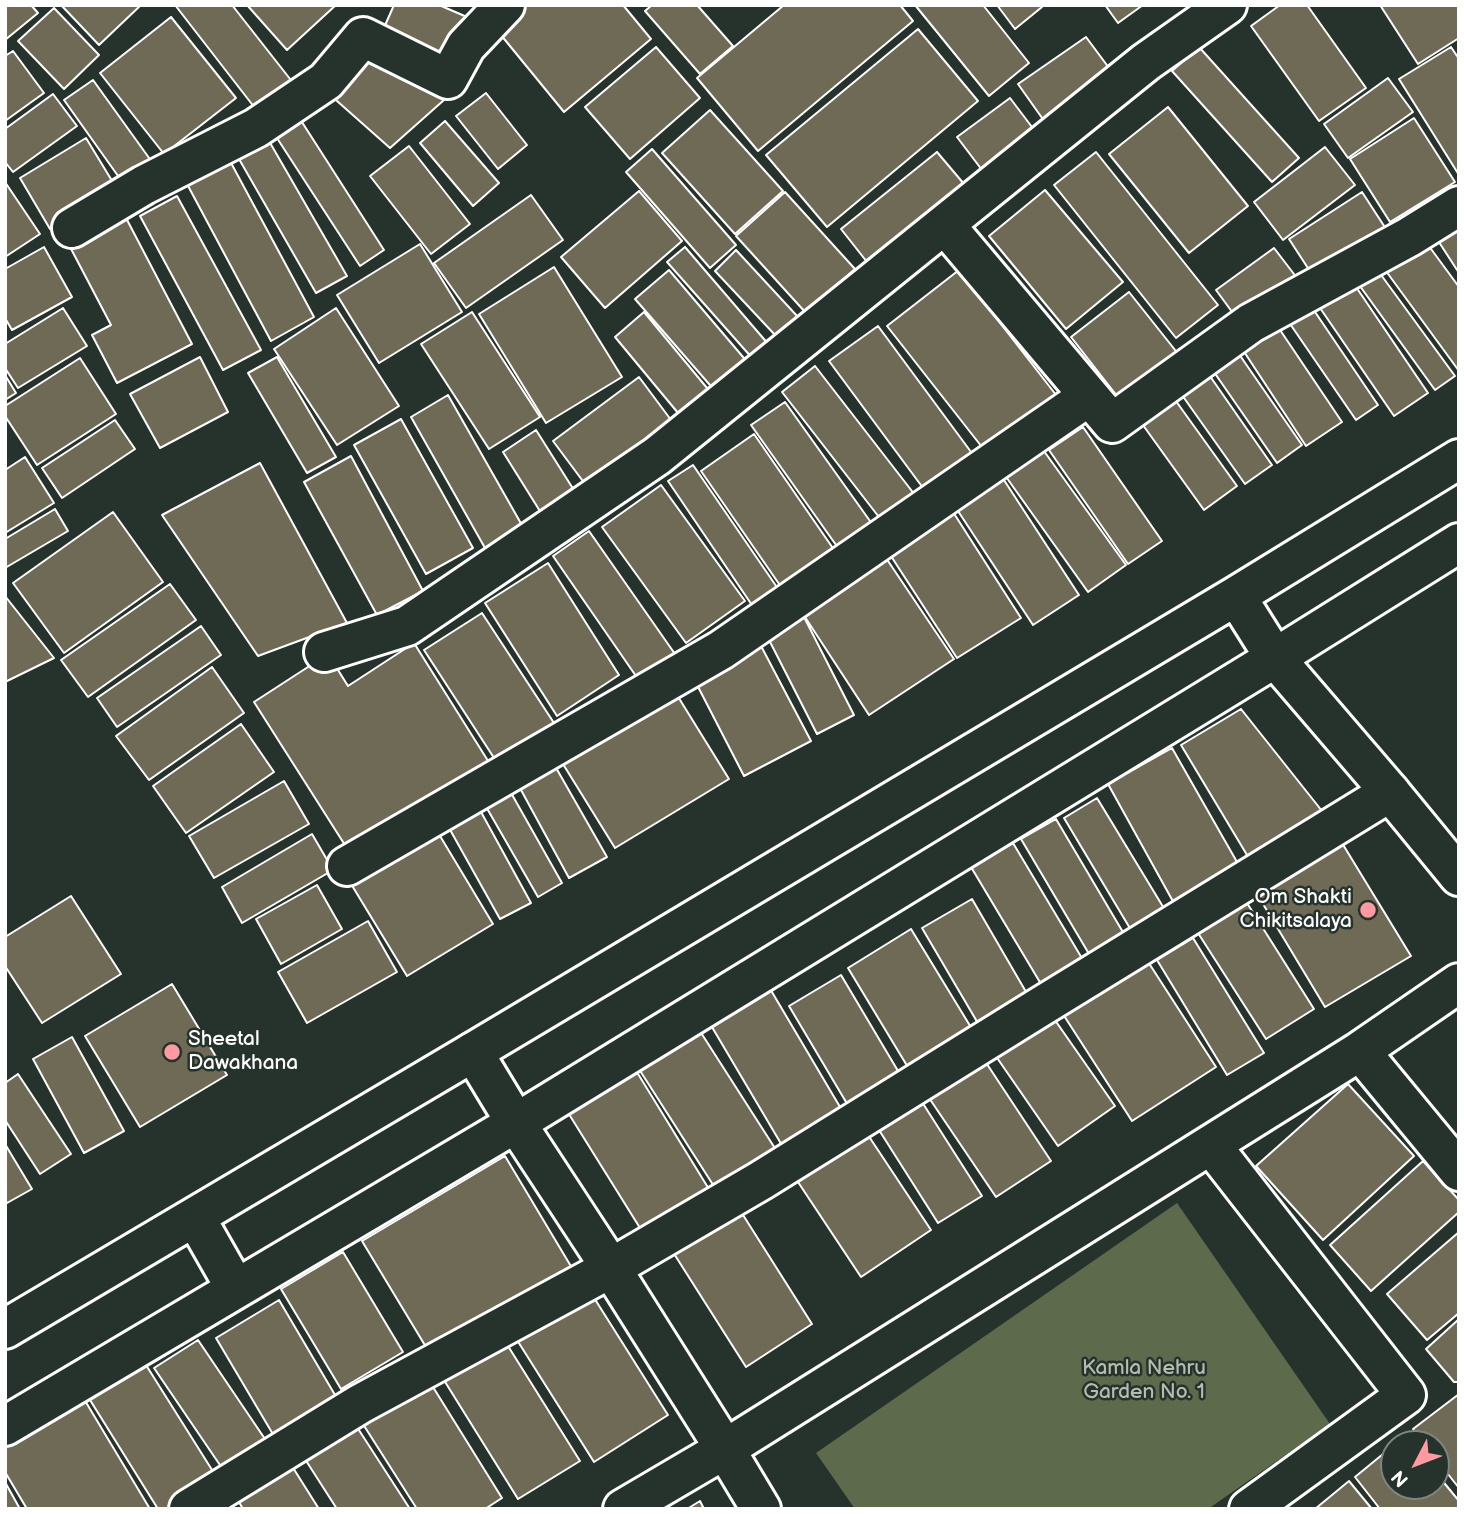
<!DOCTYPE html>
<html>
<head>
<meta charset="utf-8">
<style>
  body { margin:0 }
  #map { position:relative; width:1464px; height:1514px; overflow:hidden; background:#26332d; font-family:"Balsamiq Sans",sans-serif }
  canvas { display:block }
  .frame { position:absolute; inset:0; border:7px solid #fff; pointer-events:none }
  .north { position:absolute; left:1380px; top:1430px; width:70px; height:70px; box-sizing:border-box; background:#26332d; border:2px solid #7d8581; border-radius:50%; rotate:228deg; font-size:19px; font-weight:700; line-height:28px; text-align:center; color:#fff }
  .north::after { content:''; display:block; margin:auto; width:24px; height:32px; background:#ff9aa2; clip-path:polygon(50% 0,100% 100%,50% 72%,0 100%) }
</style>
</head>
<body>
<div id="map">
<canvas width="1464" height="1514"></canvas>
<div class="frame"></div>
<div class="north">N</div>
</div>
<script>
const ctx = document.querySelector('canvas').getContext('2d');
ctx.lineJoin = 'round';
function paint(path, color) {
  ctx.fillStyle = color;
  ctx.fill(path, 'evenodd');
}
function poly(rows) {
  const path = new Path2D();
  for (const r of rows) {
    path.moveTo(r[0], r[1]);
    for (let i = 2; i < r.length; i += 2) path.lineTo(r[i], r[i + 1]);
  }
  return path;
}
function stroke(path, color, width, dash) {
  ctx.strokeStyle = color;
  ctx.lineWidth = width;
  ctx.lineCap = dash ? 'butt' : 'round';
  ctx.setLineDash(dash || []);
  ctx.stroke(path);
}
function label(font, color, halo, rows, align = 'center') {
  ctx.font = font + ' "Balsamiq Sans",sans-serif';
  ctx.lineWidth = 5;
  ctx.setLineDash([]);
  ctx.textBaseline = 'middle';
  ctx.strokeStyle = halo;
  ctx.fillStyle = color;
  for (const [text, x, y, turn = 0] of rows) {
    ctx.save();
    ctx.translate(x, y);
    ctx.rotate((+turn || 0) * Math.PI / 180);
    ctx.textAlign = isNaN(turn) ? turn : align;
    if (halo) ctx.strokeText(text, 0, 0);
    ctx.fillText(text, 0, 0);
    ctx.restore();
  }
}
paint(poly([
  [1177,1203,1330,1424,1208,1509,855,1509,816,1453]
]), '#5d6a4c');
const building = poly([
  [5,5,31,5,38,13,5,40,5,5],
  [61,5,141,5,99,45,61,5],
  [175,5,232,5,294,84,258,112,175,5],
  [247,5,336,5,287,50,247,5],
  [394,5,439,5,467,17,446,66,379,39,394,5],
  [524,5,623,5,651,39,564,112,496,29,524,5],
  [652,5,697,5,733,46,700,74,645,11,652,5],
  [784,5,900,5,913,21,758,151,697,78,784,5],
  [915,5,983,5,1029,63,989,96,915,5],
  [997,5,1041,5,1042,7,1015,29,997,5],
  [1105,5,1143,5,1118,23,1105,5],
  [1280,5,1307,5,1366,88,1319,121,1251,26,1280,5],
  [1380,5,1459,5,1459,38,1418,64,1380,5],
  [54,8,99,55,64,89,18,41,54,8],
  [171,17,236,98,164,154,100,73,171,17],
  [918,29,978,101,827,227,766,155,918,29],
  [1086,37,1115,76,1047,125,1018,84,1086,37],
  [656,47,700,98,630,159,585,107,656,47],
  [1199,47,1299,158,1272,182,1172,71,1199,47],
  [1451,47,1459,59,1459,175,1399,79,1451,47],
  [13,51,44,93,5,121,5,56,13,51],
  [366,59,444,100,390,148,328,93,366,59],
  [1388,78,1413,112,1348,158,1324,124,1388,78],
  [93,80,157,169,128,190,64,100,93,80],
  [486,93,527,145,498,169,456,116,486,93],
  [53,94,77,126,13,172,5,162,5,129,53,94],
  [1010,98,1038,135,985,174,957,137,1010,98],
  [1168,107,1248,206,1189,253,1109,154,1168,107],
  [710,110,783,191,735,234,662,153,710,110],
  [1414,118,1455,182,1390,222,1350,159,1414,118],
  [300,119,384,250,360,266,275,135,300,119],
  [445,121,499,183,473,206,420,143,445,121],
  [86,138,117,189,50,229,20,178,86,138],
  [269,141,347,276,316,293,239,159,269,141],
  [409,146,470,224,431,254,370,176,409,146],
  [1325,147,1355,185,1283,240,1254,202,1325,147],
  [652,149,736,245,710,268,626,172,652,149],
  [937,152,964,184,867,262,841,229,937,152],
  [1096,152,1218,305,1176,338,1054,185,1096,152],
  [230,161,314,317,271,341,187,184,230,161],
  [5,182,40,234,5,257,5,182],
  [1045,190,1123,282,1066,329,989,236,1045,190],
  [639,191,682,241,605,308,561,257,639,191],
  [785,192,855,269,806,313,736,236,785,192],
  [1362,192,1388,232,1315,279,1289,239,1362,192],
  [531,195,563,240,466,308,434,263,531,195],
  [177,196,261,350,223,370,140,216,177,196],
  [125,216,192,344,117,383,92,335,111,325,69,245,125,216],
  [1459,222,1459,273,1435,236,1459,222],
  [1423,238,1459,287,1459,371,1383,267,1423,238],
  [420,244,462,312,379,363,337,295,420,244],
  [44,247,72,297,12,330,5,318,5,269,44,247],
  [685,247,769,345,753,359,667,262,685,247],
  [1274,248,1297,278,1238,320,1216,290,1274,248],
  [736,250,798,317,776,336,715,271,736,250],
  [554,267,622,377,546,423,479,314,554,267],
  [1376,268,1455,376,1435,390,1357,282,1376,268],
  [669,270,749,364,716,392,635,299,669,270],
  [959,270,1060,400,989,456,887,326,959,270],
  [1352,281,1428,393,1394,416,1318,305,1352,281],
  [1129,292,1183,360,1124,405,1071,337,1129,292],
  [1309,303,1378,405,1356,420,1286,318,1309,303],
  [63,308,87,346,18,388,5,368,5,344,63,308],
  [336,308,399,406,337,445,274,349,336,308],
  [472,312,540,417,489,449,421,344,472,312],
  [644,312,712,394,683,419,615,337,644,312],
  [1272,318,1342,422,1306,446,1237,341,1272,318],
  [878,326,974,456,926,492,829,361,878,326],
  [1232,344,1302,445,1277,463,1207,362,1232,344],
  [200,357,228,412,160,448,130,394,200,357],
  [277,357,336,457,307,473,248,373,277,357],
  [80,358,116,414,37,465,5,416,5,406,80,358],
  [815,366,915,495,882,521,782,392,815,366],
  [1205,369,1272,465,1245,484,1177,388,1205,369],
  [5,375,16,393,5,400,5,375],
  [639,377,674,424,588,488,553,441,639,377],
  [1168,390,1237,486,1204,510,1135,414,1168,390],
  [448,395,523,527,485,548,411,417,448,395],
  [785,402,875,528,841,552,751,425,785,402],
  [401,419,473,548,426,574,354,445,401,419],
  [115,420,135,449,62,498,42,468,115,420],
  [1083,427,1162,541,1128,564,1049,450,1083,427],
  [536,430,577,495,543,516,503,452,536,430],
  [754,434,839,557,786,594,701,471,754,434],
  [1036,440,1126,565,1088,592,999,467,1036,440],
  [351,456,423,591,377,615,304,482,351,456],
  [25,457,54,503,5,533,5,470,25,457],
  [260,463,347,623,258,656,162,515,260,463],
  [693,465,783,596,758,614,668,481,693,465],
  [1002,477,1079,595,1033,625,956,508,1002,477],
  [661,485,745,601,686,643,602,527,661,485],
  [55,509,68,531,5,568,5,539,55,509],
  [113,512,163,582,64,653,13,583,113,512],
  [953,512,1021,618,957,658,889,553,953,512],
  [589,531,675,654,638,679,553,556,589,531],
  [884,555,954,659,869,715,801,611,884,555],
  [548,563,619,675,557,716,485,603,548,563],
  [170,584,196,620,88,697,61,660,170,584],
  [5,596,54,658,5,682,5,596],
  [482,613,554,723,496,761,424,650,482,613],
  [803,615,854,715,817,734,766,634,803,615],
  [201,626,221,655,117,727,97,698,201,626],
  [414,643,490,764,350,853,254,702,328,654,348,686,414,643],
  [760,644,811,741,744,776,694,679,760,644],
  [212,667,244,713,149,780,116,736,212,667],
  [672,687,729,779,615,848,558,756,672,687],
  [1241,709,1326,816,1250,860,1181,745,1241,709],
  [241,724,274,772,186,833,153,786,241,724],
  [1172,748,1241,869,1175,905,1108,784,1172,748],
  [551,759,607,857,569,878,515,779,551,759],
  [284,781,309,824,214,878,189,836,284,781],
  [506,784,562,883,538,897,481,798,506,784],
  [1097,798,1165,910,1131,930,1064,818,1097,798],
  [475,801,531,903,500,919,444,819,475,801],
  [1056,819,1127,939,1092,959,1021,839,1056,819],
  [434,826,493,924,407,976,348,879,434,826],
  [312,834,333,870,242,923,222,887,312,834],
  [1013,843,1086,965,1044,989,971,867,1013,843],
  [1342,843,1411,956,1325,1007,1257,894,1342,843],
  [317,885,342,929,281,964,256,919,317,885],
  [71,896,121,974,42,1023,5,966,5,937,71,896],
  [972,899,1029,997,979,1025,922,928,972,899],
  [1247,903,1314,1009,1266,1039,1198,933,1247,903],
  [368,921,397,972,307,1023,278,972,368,921],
  [911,929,972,1029,909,1069,848,968,911,929],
  [1193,938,1264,1053,1227,1075,1157,960,1193,938],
  [1143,954,1216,1067,1132,1121,1059,1008,1143,954],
  [841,975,901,1076,849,1107,789,1006,841,975],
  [172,984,227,1075,140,1127,85,1036,172,984],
  [769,987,843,1112,783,1147,709,1022,769,987],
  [1050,1013,1115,1106,1058,1146,993,1052,1050,1013],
  [698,1028,778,1153,717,1191,637,1066,698,1028],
  [72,1037,124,1131,84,1153,33,1059,72,1037],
  [979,1052,1051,1161,996,1197,923,1089,979,1052],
  [635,1069,712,1194,645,1236,567,1111,635,1069],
  [18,1074,71,1154,40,1174,5,1120,5,1083,18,1074],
  [1348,1084,1414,1156,1323,1240,1256,1166,1348,1084],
  [922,1102,982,1196,938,1223,879,1130,922,1102],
  [866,1132,931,1230,861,1277,796,1179,866,1132],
  [5,1144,32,1189,7,1203,5,1200,5,1144],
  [505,1156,572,1268,429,1352,362,1241,505,1156],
  [1423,1161,1459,1200,1459,1212,1371,1291,1330,1245,1423,1161],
  [738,1207,812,1324,746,1367,671,1249,738,1207],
  [1459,1232,1459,1313,1427,1340,1387,1294,1459,1232],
  [343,1252,403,1352,341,1389,281,1289,343,1252],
  [591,1293,668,1415,594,1462,517,1340,591,1293],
  [279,1300,338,1400,274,1436,216,1338,279,1300],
  [1459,1319,1459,1382,1454,1382,1426,1349,1459,1319],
  [503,1338,580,1461,518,1499,442,1377,503,1338],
  [198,1340,267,1442,224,1471,154,1368,198,1340],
  [146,1365,219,1481,174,1509,158,1509,90,1400,146,1365],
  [428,1379,502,1498,485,1509,417,1509,361,1421,428,1379],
  [1459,1394,1459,1488,1436,1459,1436,1444,1425,1444,1413,1429,1459,1394],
  [84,1399,150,1509,27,1509,5,1472,5,1446,84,1399],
  [355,1424,410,1509,337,1509,303,1456,355,1424],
  [1406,1435,1413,1444,1396,1444,1406,1435],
  [1394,1445,1394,1486,1436,1486,1436,1473,1459,1501,1459,1509,1380,1509,1355,1477,1394,1445],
  [290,1463,319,1509,243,1509,236,1497,290,1463],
  [1349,1481,1372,1509,1315,1509,1349,1481],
  [5,1482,20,1509,5,1509,5,1482],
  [700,1501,704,1509,687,1509,700,1501]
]);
paint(building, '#6e6a56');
stroke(building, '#fff', 2);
const street = poly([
  [945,225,1112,423,1251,323,1409,237,1459,206],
  [72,228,144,185,256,128,326,81,363,37,448,79,466,46,505,5],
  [324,652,407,626,657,456,1146,62,1227,5],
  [347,866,721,650,1089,396],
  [1360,1051,1459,1171],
  [473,1052,516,1123,611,1268,725,1449,761,1509],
  [1211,1145,1406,1395,1249,1509],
  [189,1509,360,1404,611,1268,760,1181,1040,1007,1390,792],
  [623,1509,725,1449,1360,1051,1459,983]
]);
const secondary = poly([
  [1236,596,1275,658,1390,792,1459,876],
  [195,1217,236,1289],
  [5,1329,473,1052,1236,596,1459,459],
  [5,1426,516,1123,1275,658,1459,543]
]);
stroke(street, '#fff', 44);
stroke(secondary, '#fff', 44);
stroke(street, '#26332d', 38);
stroke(secondary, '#26332d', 38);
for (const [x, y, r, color] of [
  [1368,910,9,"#ff9aa2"],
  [172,1052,9,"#ff9aa2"]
]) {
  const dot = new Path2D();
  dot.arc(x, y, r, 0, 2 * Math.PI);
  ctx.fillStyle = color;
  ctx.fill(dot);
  stroke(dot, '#26332d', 2.5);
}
label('21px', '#fff', '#26332d', [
  ["Om Shakti",1352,898],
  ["Chikitsalaya",1352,922],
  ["Sheetal",188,1040,"left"],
  ["Dawakhana",188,1064,"left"]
], 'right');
label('21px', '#b6bcae', '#26332d', [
  ["Kamla Nehru",1144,1369],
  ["Garden No. 1",1144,1393]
]);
</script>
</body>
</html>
